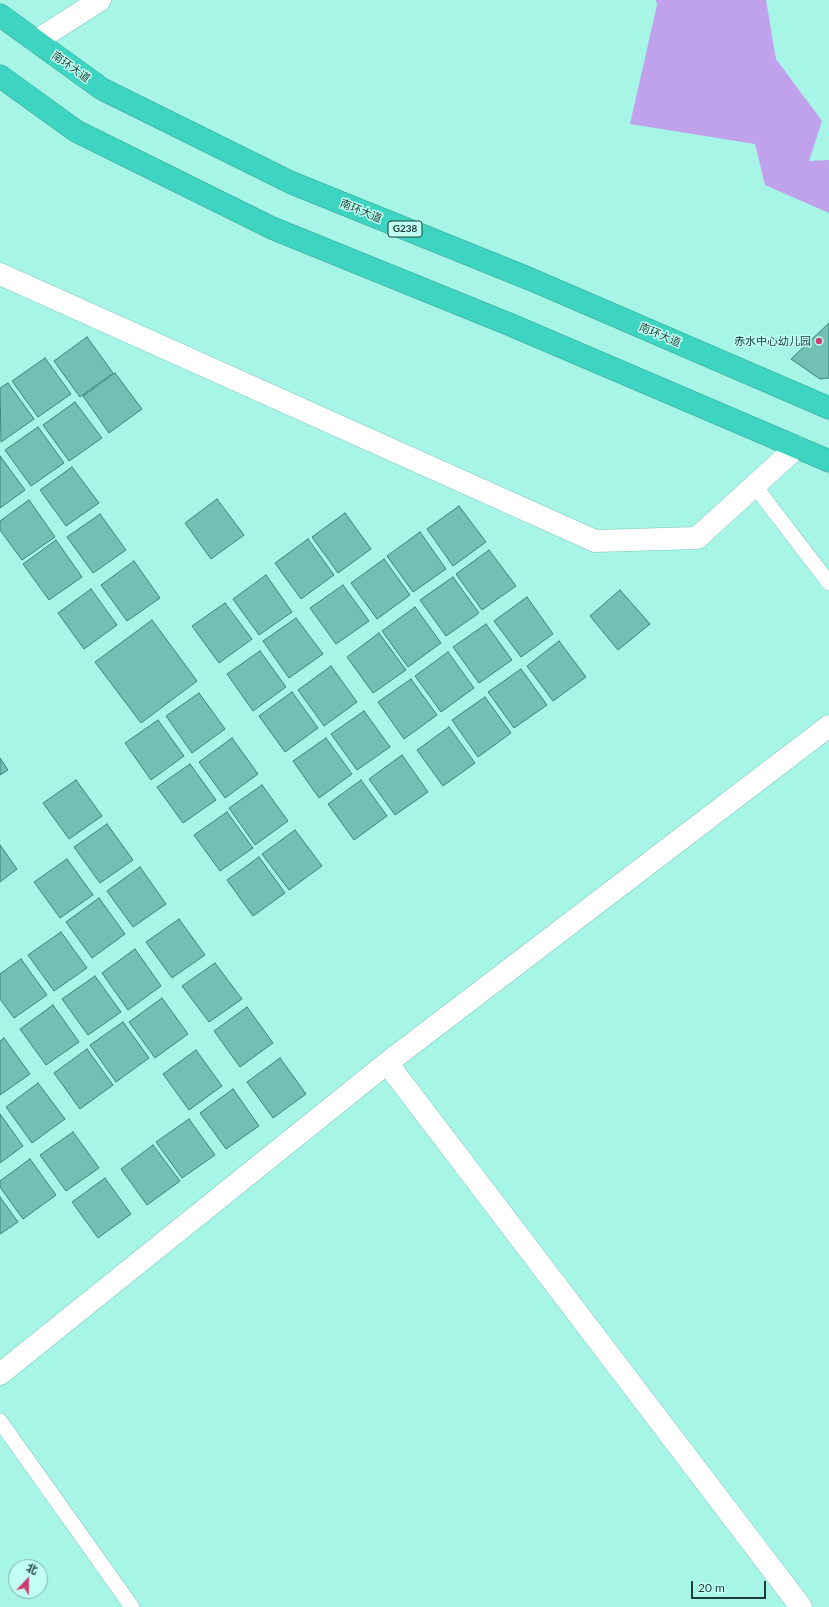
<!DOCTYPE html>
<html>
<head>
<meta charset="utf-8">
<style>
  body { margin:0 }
  #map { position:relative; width:829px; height:1607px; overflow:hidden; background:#a6f5e7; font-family:Lato,"Noto Sans SC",sans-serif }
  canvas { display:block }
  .north { position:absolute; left:8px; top:1559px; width:40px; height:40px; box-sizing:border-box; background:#c1fff3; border:1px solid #7fb2a8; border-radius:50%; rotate:22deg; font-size:11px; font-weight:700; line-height:16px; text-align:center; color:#1d3e38 }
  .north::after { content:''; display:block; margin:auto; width:14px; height:18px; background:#cb3f72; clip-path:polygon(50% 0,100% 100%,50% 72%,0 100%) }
  .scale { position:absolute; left:691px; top:1581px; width:75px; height:18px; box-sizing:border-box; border:2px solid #1d3e38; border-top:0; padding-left:5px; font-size:12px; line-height:14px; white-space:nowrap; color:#1d3e38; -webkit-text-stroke:3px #c1fff3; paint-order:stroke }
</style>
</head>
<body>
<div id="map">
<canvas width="829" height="1607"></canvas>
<div class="north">北</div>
<div class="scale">20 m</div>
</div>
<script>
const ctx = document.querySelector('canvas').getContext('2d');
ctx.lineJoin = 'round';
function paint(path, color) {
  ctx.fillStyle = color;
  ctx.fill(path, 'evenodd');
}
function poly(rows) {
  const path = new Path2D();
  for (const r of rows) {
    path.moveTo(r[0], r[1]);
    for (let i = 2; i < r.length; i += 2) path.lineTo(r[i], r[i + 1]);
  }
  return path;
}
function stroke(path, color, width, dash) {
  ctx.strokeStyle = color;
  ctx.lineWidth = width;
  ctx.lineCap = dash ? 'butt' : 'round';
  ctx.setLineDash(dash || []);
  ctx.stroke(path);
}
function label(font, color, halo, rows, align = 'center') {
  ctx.font = font + ' Lato,"Noto Sans SC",sans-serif';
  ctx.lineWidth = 3;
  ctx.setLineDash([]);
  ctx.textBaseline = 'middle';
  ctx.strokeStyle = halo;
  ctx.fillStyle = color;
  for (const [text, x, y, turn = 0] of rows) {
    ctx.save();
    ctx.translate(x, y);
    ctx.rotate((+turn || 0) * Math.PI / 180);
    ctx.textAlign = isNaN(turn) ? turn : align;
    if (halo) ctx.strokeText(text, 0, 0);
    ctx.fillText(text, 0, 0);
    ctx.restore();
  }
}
paint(poly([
  [656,0,766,0,776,59,822,121,809,161,829,160,829,213,765,185,755,144,630,124,657,5]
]), '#c0a2ec');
const building = poly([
  [829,323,829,378,820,379,791,359,829,323],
  [87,337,113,373,80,397,54,361,87,337],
  [45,358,71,394,38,417,12,381,45,358],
  [115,373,142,409,109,433,83,396,115,373],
  [8,383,34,419,1,442,0,388,8,383],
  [75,402,102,438,69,461,43,425,75,402],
  [38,427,64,463,31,486,5,450,38,427],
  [0,456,25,490,0,508,0,456],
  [72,467,99,503,66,526,40,490,72,467],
  [217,499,244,535,211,559,185,523,217,499],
  [29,500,55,537,22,560,0,530,0,521,29,500],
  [459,506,486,542,453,566,427,529,459,506],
  [345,513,371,549,338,573,312,537,345,513],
  [100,514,126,550,93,573,67,537,100,514],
  [420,532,446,569,413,592,387,556,420,532],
  [308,539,334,575,301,599,275,563,308,539],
  [56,540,82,577,49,600,23,564,56,540],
  [489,550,516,586,482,610,456,574,489,550],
  [384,559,410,595,377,619,351,583,384,559],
  [134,561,160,598,127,621,101,585,134,561],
  [266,575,292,612,259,635,233,599,266,575],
  [453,577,479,613,446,636,420,600,453,577],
  [343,585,369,621,336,644,310,608,343,585],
  [91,589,117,625,84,649,58,613,91,589],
  [620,590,650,624,618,650,590,616,620,590],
  [527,597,553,634,521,657,494,621,527,597],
  [225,603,252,639,219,663,192,626,225,603],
  [415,607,441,643,408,667,382,631,415,607],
  [296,618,323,654,289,678,263,641,296,618],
  [152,620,197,681,141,723,95,662,152,620],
  [486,624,512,660,479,683,453,647,486,624],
  [379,633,406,670,373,693,347,657,379,633],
  [559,641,586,677,553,701,527,666,559,641],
  [260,651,286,687,253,711,227,674,260,651],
  [448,652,474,688,441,712,415,676,448,652],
  [331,666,357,702,324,726,298,690,331,666],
  [521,669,547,705,514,728,488,692,521,669],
  [411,679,437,715,404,739,378,702,411,679],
  [292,692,318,728,285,752,259,716,292,692],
  [199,693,225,729,192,753,166,716,199,693],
  [485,697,511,733,478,757,452,720,485,697],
  [364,711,390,747,357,770,331,734,364,711],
  [158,720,184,756,151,780,125,743,158,720],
  [449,727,475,763,443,786,417,750,449,727],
  [232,738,258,774,225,798,199,762,232,738],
  [326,738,352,774,319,798,293,761,326,738],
  [402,755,428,792,395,815,369,779,402,755],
  [0,758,8,770,0,775,0,758],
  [190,764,216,800,183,823,157,787,190,764],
  [76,780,102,816,69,839,43,803,76,780],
  [361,780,387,816,354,840,328,804,361,780],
  [262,785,288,821,255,845,229,808,262,785],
  [227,812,253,848,220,871,194,835,227,812],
  [107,824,133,860,100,883,74,847,107,824],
  [295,830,322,866,289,890,262,854,295,830],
  [0,845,17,869,0,882,0,845],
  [259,857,285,893,253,916,227,880,259,857],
  [67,859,93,895,60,918,34,882,67,859],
  [140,867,166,904,133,927,107,891,140,867],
  [99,898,125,934,92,958,66,922,99,898],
  [179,919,205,955,172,978,146,942,179,919],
  [61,932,87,968,54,991,28,955,61,932],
  [135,949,161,986,128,1010,102,973,135,949],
  [21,959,47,995,14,1018,0,999,0,974,21,959],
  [215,963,242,999,209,1022,182,986,215,963],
  [95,976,121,1012,88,1035,62,999,95,976],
  [162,998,188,1034,155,1058,129,1022,162,998],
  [53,1005,79,1042,46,1065,20,1029,53,1005],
  [247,1007,273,1043,240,1067,214,1031,247,1007],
  [123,1022,149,1058,116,1082,90,1045,123,1022],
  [4,1038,30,1074,0,1095,0,1041,4,1038],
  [87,1049,113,1085,80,1109,54,1073,87,1049],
  [196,1050,222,1086,189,1110,163,1074,196,1050],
  [280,1058,306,1094,273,1118,247,1082,280,1058],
  [38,1083,65,1119,32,1143,6,1107,38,1083],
  [233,1089,259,1126,226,1149,200,1113,233,1089],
  [0,1114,23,1146,0,1163,0,1114],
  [189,1119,215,1155,182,1178,156,1142,189,1119],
  [73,1132,99,1168,66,1191,40,1155,73,1132],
  [153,1145,180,1181,147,1205,121,1169,153,1145],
  [30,1159,56,1195,23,1219,0,1187,0,1181,30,1159],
  [105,1178,131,1214,98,1238,72,1202,105,1178],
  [0,1197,18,1222,0,1234,0,1197]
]);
paint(building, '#72c0b3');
stroke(building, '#36867b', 1);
const lane = poly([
  [754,485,829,583],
  [0,1421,132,1607]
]);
const street = poly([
  [36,41,100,0],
  [0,274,595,541,697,538,797,447],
  [387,1063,801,1607],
  [0,1374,387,1063,829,726]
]);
const highway = poly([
  [0,15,102,89,292,183,530,279,829,408],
  [0,76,76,131,272,228,511,325,829,461]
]);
stroke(lane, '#7bc9bc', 16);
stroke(street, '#7bc9bc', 23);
stroke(highway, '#32a091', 23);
stroke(lane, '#fff', 15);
stroke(street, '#fff', 22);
stroke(highway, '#3dd5c1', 22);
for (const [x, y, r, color] of [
  [819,341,4,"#cb3f72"]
]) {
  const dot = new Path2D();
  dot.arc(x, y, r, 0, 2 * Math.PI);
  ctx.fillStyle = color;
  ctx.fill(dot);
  stroke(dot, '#c1fff3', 1.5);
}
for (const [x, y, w] of [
  [405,229,34]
]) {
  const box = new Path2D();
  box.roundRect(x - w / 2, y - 8, w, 16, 3);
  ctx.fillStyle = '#c1fff3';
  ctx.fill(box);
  stroke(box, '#1d3e38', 1);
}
label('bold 10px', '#1d3e38', null, [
  ["G238",405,229]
]);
label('11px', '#1d3e38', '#c1fff3', [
  ["南环大道",71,67,36],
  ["南环大道",361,211,22],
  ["南环大道",660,335,23]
]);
label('11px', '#1d3e38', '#c1fff3', [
  ["赤水中心幼儿园",811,341]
], 'right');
</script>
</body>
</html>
